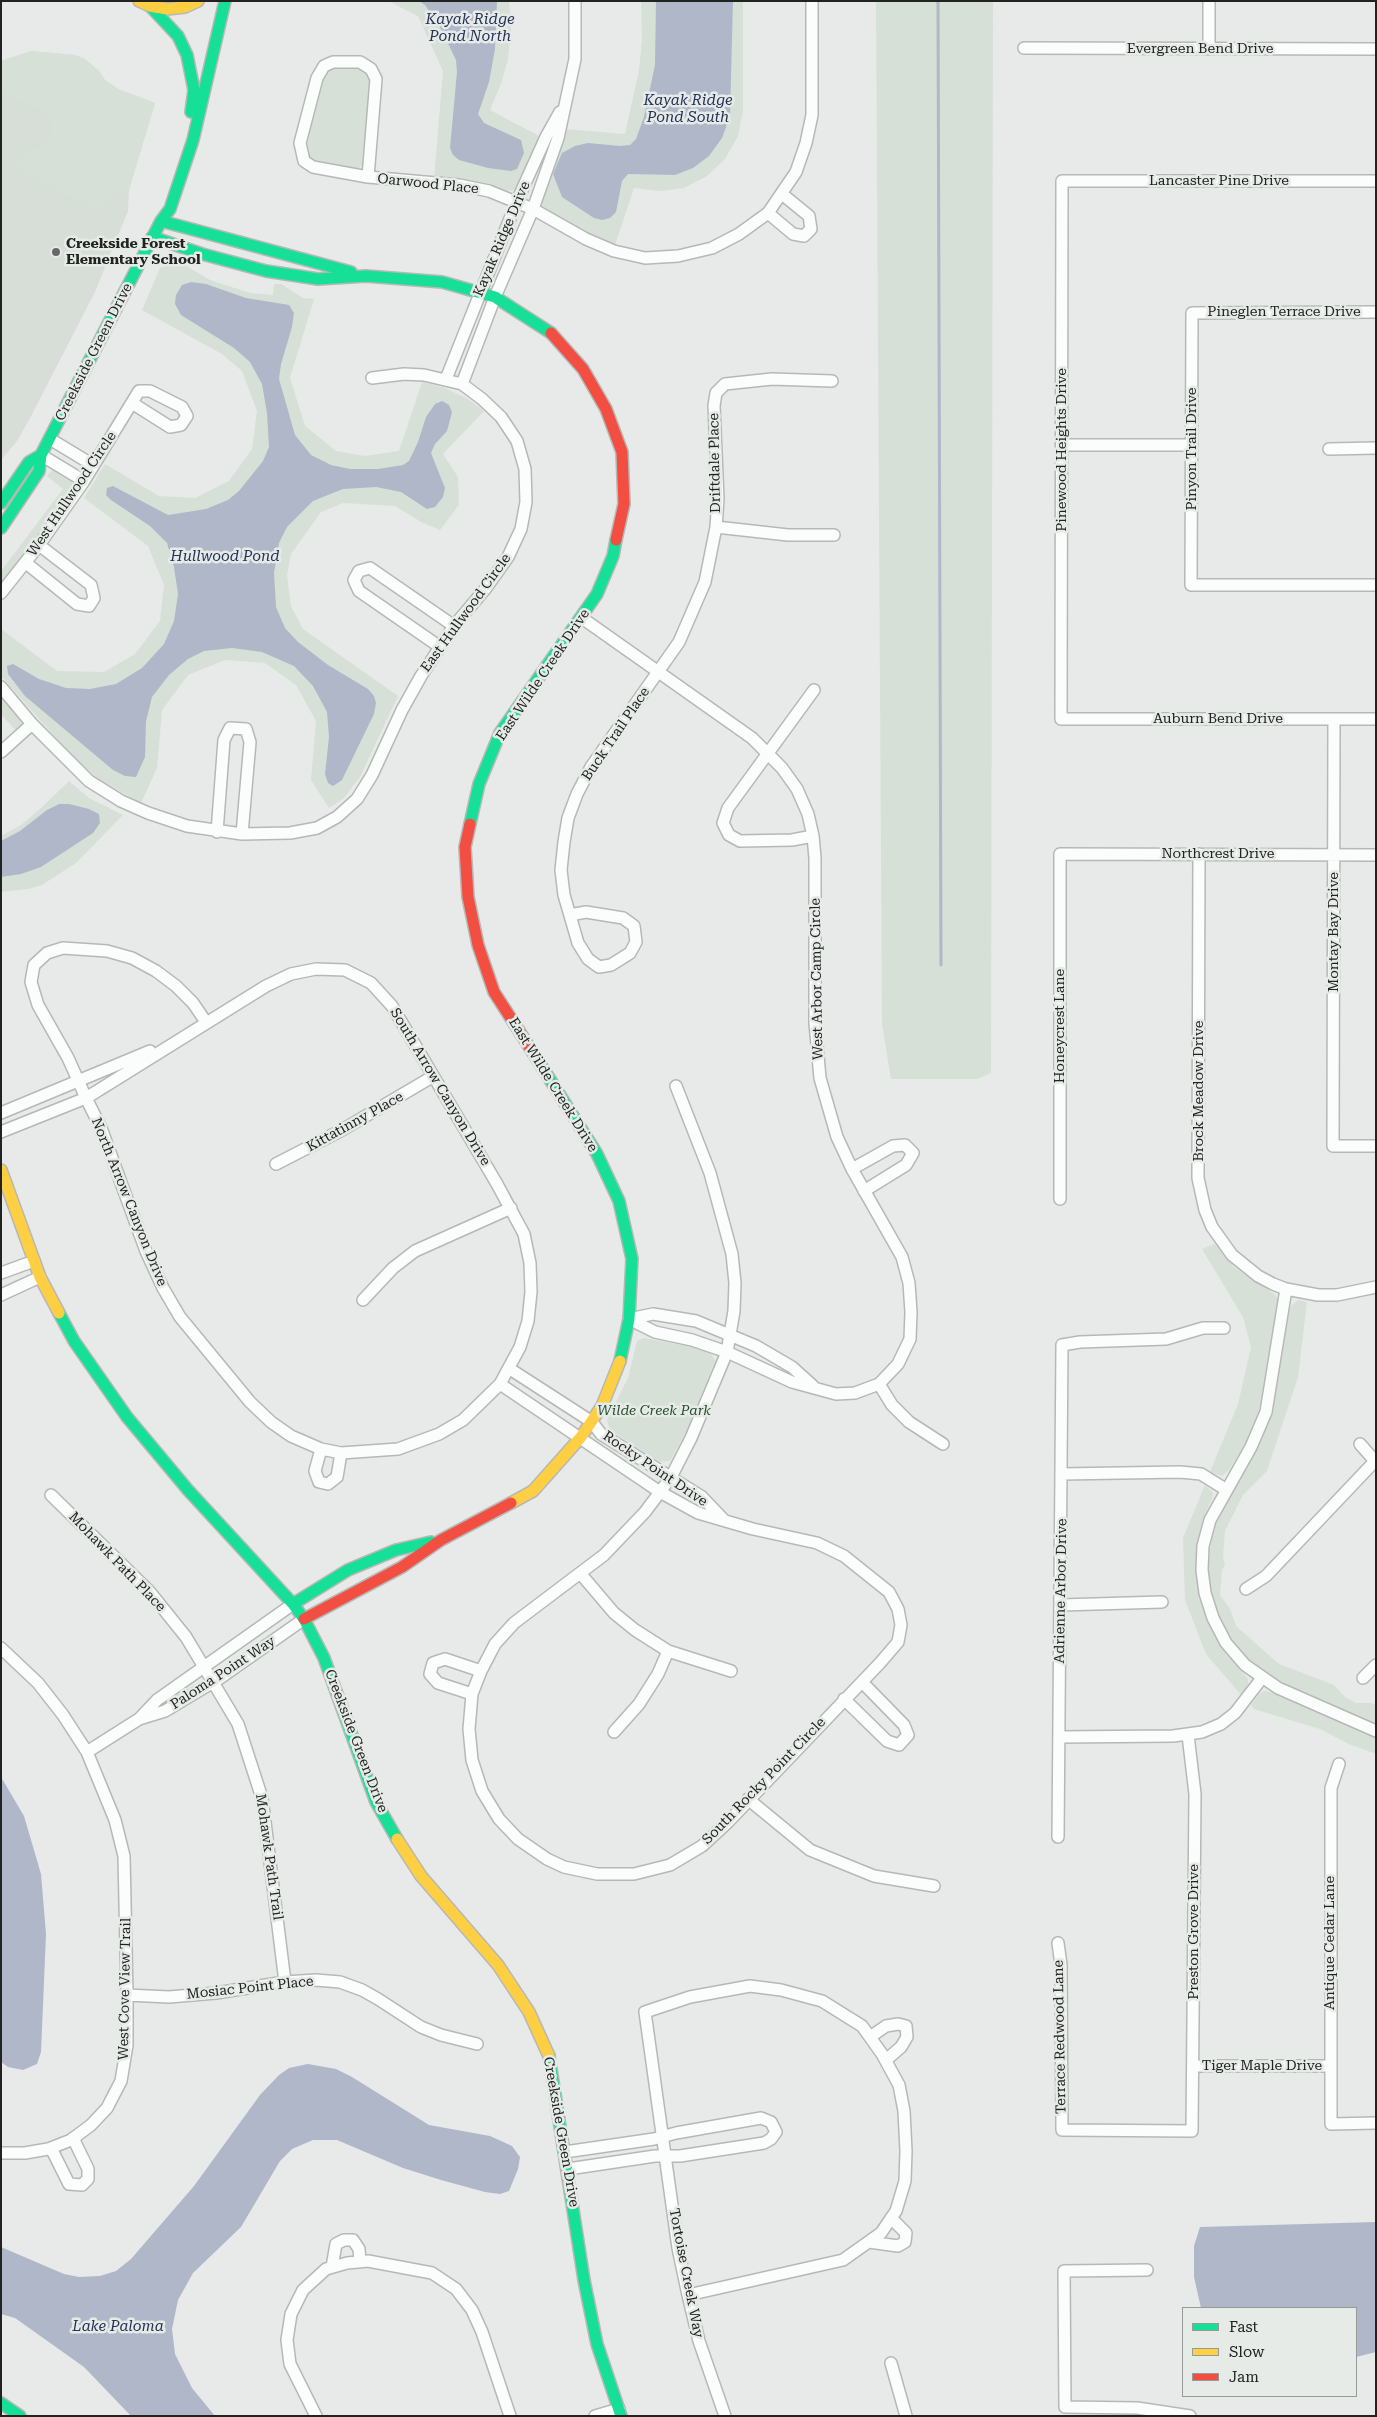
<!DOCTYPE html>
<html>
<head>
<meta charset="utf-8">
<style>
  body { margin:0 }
  #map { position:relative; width:1377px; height:2417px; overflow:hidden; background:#e7eae8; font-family:"Roboto Serif",serif }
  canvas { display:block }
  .frame { position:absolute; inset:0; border:2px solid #212321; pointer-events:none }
  .legend { position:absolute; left:1182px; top:2307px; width:175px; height:90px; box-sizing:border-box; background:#e6ebe7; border:1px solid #979b98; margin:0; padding:6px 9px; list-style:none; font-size:15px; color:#212321 }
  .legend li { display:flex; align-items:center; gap:10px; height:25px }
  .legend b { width:25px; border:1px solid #979b98 }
</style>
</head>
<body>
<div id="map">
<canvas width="1377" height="2417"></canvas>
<div class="frame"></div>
<ul class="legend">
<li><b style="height:6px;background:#16e098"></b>Fast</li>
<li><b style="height:6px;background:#ffcf43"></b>Slow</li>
<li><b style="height:6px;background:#f24e42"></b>Jam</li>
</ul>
</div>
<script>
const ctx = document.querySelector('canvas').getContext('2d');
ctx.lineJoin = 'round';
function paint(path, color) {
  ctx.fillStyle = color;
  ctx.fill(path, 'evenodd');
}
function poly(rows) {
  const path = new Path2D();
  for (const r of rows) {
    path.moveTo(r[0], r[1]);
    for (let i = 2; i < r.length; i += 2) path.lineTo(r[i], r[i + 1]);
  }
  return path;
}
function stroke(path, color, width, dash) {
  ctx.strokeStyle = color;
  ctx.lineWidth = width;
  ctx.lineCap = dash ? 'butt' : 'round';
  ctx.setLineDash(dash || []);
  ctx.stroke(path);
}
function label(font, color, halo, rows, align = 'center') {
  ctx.font = font + ' "Roboto Serif",serif';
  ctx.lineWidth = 5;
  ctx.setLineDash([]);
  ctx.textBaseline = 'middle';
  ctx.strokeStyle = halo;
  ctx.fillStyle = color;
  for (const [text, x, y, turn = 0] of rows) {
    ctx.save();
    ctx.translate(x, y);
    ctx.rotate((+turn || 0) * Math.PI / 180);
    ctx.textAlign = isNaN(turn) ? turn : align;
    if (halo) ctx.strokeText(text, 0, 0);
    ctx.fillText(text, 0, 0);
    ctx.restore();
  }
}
paint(poly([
  [31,51,75,55,85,59,99,71,105,80,118,89,155,103,129,190,128,211,95,292,30,418,17,441,1,460,1,61]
]), '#d6ded7');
paint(poly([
  [388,1,509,1,511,29,508,59,501,84,490,110,541,137,515,190,504,191,481,185,434,179,443,71,418,16],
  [641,1,743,1,743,111,738,136,725,159,707,176,684,188,660,191,634,188,615,245,587,234,546,210,541,204,542,196,564,129,625,134,639,70,642,39],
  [876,1,993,1,991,1073,977,1079,891,1079,882,1024],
  [31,51,75,55,85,59,99,71,105,80,118,89,155,103,129,190,118,193,109,199,101,212,15,168,26,151,42,147,52,133,52,123,44,110,38,107,37,109,1,91,1,61],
  [334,67,360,68,366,72,370,82,365,161,358,170,314,162,306,151,305,145,323,76],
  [178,261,210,280,250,293,273,295,274,284,281,284,303,298,314,299,290,378,305,426,336,451,365,456,399,451,422,382,445,388,468,399,484,411,443,454,458,477,459,505,440,530,423,523,395,506,343,503,321,512,291,554,287,575,291,606,303,629,398,696,360,777,343,799,329,808,311,780,316,721,296,685,265,663,225,660,188,675,162,710,157,768,141,803,100,780,73,757,1,676,1,629,57,671,104,672,135,654,160,621,164,585,148,546,84,498,105,464,159,496,195,498,229,481,252,449,257,411,242,371,222,354,142,310,160,268],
  [54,468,70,477,73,483,72,492,1,584,1,571,63,489,47,476],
  [1,696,20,716,22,723,17,732,1,714],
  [69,781,89,798,123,815,76,863,42,885,28,889,1,892,1,836,21,825,40,809],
  [1215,1244,1235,1268,1274,1294,1278,1299,1264,1392,1256,1420,1244,1446,1228,1471,1222,1476,1210,1472,1238,1404,1251,1347,1243,1317,1202,1249],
  [1298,1300,1307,1302,1298,1377,1267,1471,1243,1495,1225,1531,1223,1556,1225,1565,1222,1570,1220,1595,1230,1609,1236,1626,1279,1664,1334,1685,1345,1697,1356,1703,1371,1703,1376,1705,1376,1724,1287,1685,1267,1674,1249,1660,1235,1644,1223,1625,1214,1603,1209,1581,1209,1556,1213,1533,1220,1512,1252,1458,1273,1411,1289,1308],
  [644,1338,688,1346,711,1353,715,1361,688,1428,670,1461,660,1462,610,1430,607,1420,628,1378,637,1341],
  [1205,1485,1213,1493,1212,1499,1204,1516,1199,1535,1196,1557,1199,1597,1207,1621,1220,1644,1248,1679,1248,1686,1242,1696,1206,1654,1185,1600,1183,1538],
  [1264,1691,1270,1692,1376,1738,1376,1754,1349,1744,1320,1729,1254,1709,1251,1705,1259,1694]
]), '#d6e0d7');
paint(poly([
  [419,1,497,1,495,49,489,82,478,114,484,123,521,140,524,153,517,169,511,171,488,168,459,160,453,155,450,148,457,72,456,60,439,25,425,5],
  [656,1,733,1,730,116,722,138,709,156,693,168,675,175,628,174,622,181,616,212,610,218,602,220,594,218,562,197,553,174,562,153,575,146,588,143,620,146,630,145,636,139,644,117,655,65],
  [191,282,206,284,246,298,289,305,294,313,292,327,281,364,279,379,295,435,311,455,331,465,350,469,378,469,403,465,409,461,418,442,426,417,435,404,442,401,449,405,452,412,447,431,435,444,431,453,445,488,443,497,435,507,427,509,401,492,376,487,343,489,313,501,287,527,279,543,274,573,276,607,285,628,298,642,328,665,368,689,374,696,376,703,374,714,342,780,333,786,328,783,325,774,329,737,327,712,313,686,294,666,262,652,232,648,204,651,188,659,169,675,152,697,146,721,145,757,136,777,125,776,113,770,25,696,8,674,7,666,13,664,39,679,66,688,90,689,116,684,142,668,164,644,174,621,178,594,174,567,167,543,150,526,111,500,106,495,107,488,113,486,168,515,206,509,228,500,239,491,263,461,269,447,267,413,262,384,250,362,234,348,181,315,175,304,176,295,182,285],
  [59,804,69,804,89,809,99,814,100,823,93,833,41,867,21,874,1,877,1,841,20,831,47,810],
  [1,1777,24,1816,41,1874,46,1934,41,2052,37,2064,23,2070,8,2067,1,2062],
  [308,2064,336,2069,352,2077,429,2125,490,2136,512,2146,520,2157,518,2169,509,2191,500,2194,485,2192,441,2180,403,2168,337,2140,313,2140,292,2149,280,2161,241,2227,193,2273,178,2300,172,2329,175,2354,192,2388,215,2416,131,2416,84,2367,15,2318,1,2314,1,2247,64,2274,79,2277,100,2276,116,2271,131,2259,194,2186,260,2095,279,2075,289,2068],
  [1376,2222,1376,2352,1356,2357,1356,2308,1201,2308,1194,2277,1194,2246,1200,2227]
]), '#afb7c9');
stroke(poly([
  [938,1,941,965]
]), '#afb7c9', 3);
const street = poly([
  [1024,48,1376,49],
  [1209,49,1209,1],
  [368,177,376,79,371,69,360,62,333,62,324,66,317,78,300,143,304,161,313,167,368,177,459,185,489,191,533,209,586,239,614,251,645,258,678,256,712,248,739,234,768,213,796,172,806,143,812,115,812,1],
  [1376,181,1062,181,1061,719,1376,719],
  [768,213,793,234,804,236,811,229,809,216,782,194],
  [1376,312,1192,313,1191,585,1376,585],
  [446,379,517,201,546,137,560,112],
  [462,384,495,297,533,209,558,138,575,59,575,1],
  [50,439,93,465],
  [1062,445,1192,445],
  [1329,449,1376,448],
  [41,455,84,481],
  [716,527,788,535,834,535],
  [26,563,77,604,89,606,94,598,91,585,39,545],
  [1,593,39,545,84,481,139,391,150,391,182,407,187,416,181,425,170,427,132,403],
  [582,618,752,738,782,768,797,789,808,814,813,836,815,858,815,1023,820,1078,837,1137,852,1169,902,1257,909,1283,911,1312,910,1339,898,1364,879,1384,855,1393,836,1394,792,1382,727,1352,692,1340,655,1332,629,1319],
  [440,647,359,591,354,580,359,571,370,568,454,626],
  [1,687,32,724,89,781,121,801,148,813,187,826,242,834,290,833,317,828,337,817,357,799,372,775,402,710,421,676,454,626,486,588,508,557,521,529,526,502,525,469,517,441,501,417,482,399,462,384,424,375,404,374,372,378],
  [1334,719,1333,1146,1376,1146],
  [1,752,32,724],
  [217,832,224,740,230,728,246,729,250,742,242,834],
  [813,836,792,840,740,841,729,835,723,823,728,808,814,690],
  [1199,854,1198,1178,1205,1210,1212,1227,1232,1255,1258,1276,1273,1284,1286,1289,1318,1295,1337,1295,1376,1287],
  [570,915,586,912,623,918,634,926,636,942,630,953,611,965,599,967,588,959,578,943,564,895,561,870,564,842,568,818,577,794,591,767,679,642,705,582,716,527,718,499,714,406,716,393,725,384,772,379,832,381],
  [1,1113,150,1051],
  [1,1132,86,1098,266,986,291,974,316,969,345,970,371,983,392,1006,497,1184,524,1234,530,1263,531,1292,528,1321,520,1347,500,1384,463,1420,439,1434,398,1449,341,1453,321,1449,291,1436,271,1422,250,1402,180,1317,163,1288,146,1251,101,1128,86,1098,68,1058,38,1005,31,982,34,965,47,953,63,948,107,951,132,958,156,971,176,986,193,1003,206,1022],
  [276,1164,342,1130,432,1077],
  [852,1169,893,1146,905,1145,913,1153,906,1165,864,1191],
  [1060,1199,1060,854,1376,855],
  [1,1273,34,1261],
  [1286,1289,1266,1412,1251,1447,1210,1520,1203,1546,1202,1570,1205,1593,1213,1618,1226,1643,1245,1665,1278,1688,1376,1731],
  [1,1295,40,1277],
  [363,1300,393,1268,415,1251,511,1208],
  [629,1319,653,1314,696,1321,756,1346,792,1367,813,1386],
  [510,1369,592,1422,601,1434,702,1497,724,1520],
  [500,1384,660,1492,698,1513,753,1529,817,1543,844,1556,889,1592,898,1609,901,1625,898,1642,880,1663,728,1822,702,1846,670,1865,634,1874,597,1874,564,1867,547,1859,518,1839,499,1819,482,1791,472,1760,469,1729,472,1694,481,1671,495,1644,514,1623,604,1555,645,1512,660,1492,671,1477,691,1438,727,1352,734,1311,735,1283,732,1254,710,1173,676,1086],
  [879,1384,892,1405,909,1422,943,1444],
  [1360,1444,1375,1461],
  [321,1449,315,1471,319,1482,328,1484,337,1477,341,1453],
  [1062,1474,1180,1472,1201,1474,1225,1489],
  [51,1495,149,1591,186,1637,238,1724,262,1798,285,1982],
  [580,1573,614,1613,635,1630,668,1651,731,1671],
  [1246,1589,1266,1576,1376,1460],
  [1061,1605,1162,1602],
  [1,1648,38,1683,63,1715,87,1752,115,1820,124,1856,127,1995,127,2045,121,2081,107,2108,91,2125,71,2140,48,2149,25,2153,1,2153],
  [1363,1678,1376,1665],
  [472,1694,438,1683,430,1674,433,1663,445,1659,481,1671],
  [844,1699,887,1741,899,1745,908,1735,904,1725,862,1682],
  [140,1718,157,1700,293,1604],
  [614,1732,639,1704,658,1674,668,1651],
  [1059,1737,1173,1736,1202,1732,1221,1724,1235,1713,1262,1678],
  [87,1752,139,1719,165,1711,220,1678,304,1619],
  [1339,1764,1331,1788,1331,2124,1376,2123],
  [748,1799,810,1850,874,1876,934,1886],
  [1058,1837,1062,1345,1080,1342,1166,1339,1203,1328,1224,1328],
  [1058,1943,1061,1965,1062,2130,1192,2131,1195,1794,1188,1735],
  [127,1995,169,1997,216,1993,285,1982,316,1980,340,1982,362,1990,378,1999,421,2027,441,2035,477,2044],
  [870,2037,886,2026,898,2024,906,2026,907,2037,901,2047,886,2060],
  [1194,2066,1330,2066],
  [51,2148,69,2184,82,2185,88,2179,88,2169,73,2138],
  [565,2152,654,2139,676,2133,761,2118,771,2122,776,2132,771,2139,764,2143,680,2156,655,2156,568,2169],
  [869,2242,898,2246,905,2242,906,2233,891,2218],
  [332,2267,336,2244,344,2240,353,2240,359,2249,360,2262],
  [1147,2270,1064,2271,1065,2407,1137,2408,1190,2416],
  [688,2295,843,2260,881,2233,896,2211,905,2181,906,2151,904,2111,899,2085,882,2054,862,2026,822,2001,781,1990,750,1986,690,1997,645,2012,678,2248,688,2295,699,2341,725,2416],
  [891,2363,906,2416],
  [316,2416,290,2364,287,2340,291,2314,303,2290,326,2269,347,2263,368,2261,432,2273,456,2289,472,2310,482,2332,510,2416],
  [595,2416,619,2409]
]);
const fast = poly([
  [150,6,178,36,187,55,194,90,191,112],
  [161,221,351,272],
  [152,237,202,254,266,271,318,279,366,276,442,282,495,297,551,333],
  [1,503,29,462,41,455],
  [1,528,39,471,41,455,161,221,170,209,193,140,225,1],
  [470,824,479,784,500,733,597,594,613,556,616,540],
  [532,1051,597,1154,619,1201,632,1259,629,1319,620,1361],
  [59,1313,74,1341,127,1417,188,1490,293,1604,304,1619,324,1658,376,1802,397,1839],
  [293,1604,348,1570,396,1550,431,1542],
  [549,2056,584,2280,597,2344,621,2416],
  [1,2403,20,2416]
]);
const slow = poly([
  [139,1,150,6,167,9,185,7,198,1],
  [1,1170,40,1277,59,1313],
  [511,1503,533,1491,581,1437,602,1406,620,1361],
  [397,1839,421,1876,498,1965,529,2012,549,2056]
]);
const jam = poly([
  [551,333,583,369,606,409,622,452,624,504,616,540],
  [470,824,465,847,468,897,478,945,494,992,532,1051],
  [304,1619,402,1567,441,1540,511,1503]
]);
stroke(street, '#b6b8b6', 14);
stroke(fast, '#b6b8b6', 14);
stroke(slow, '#b6b8b6', 14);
stroke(jam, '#b6b8b6', 14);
stroke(street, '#fbfcfc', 11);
stroke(fast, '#16e098', 11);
stroke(slow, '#ffcf43', 11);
stroke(jam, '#f24e42', 11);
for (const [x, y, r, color] of [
  [56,252,5,"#666967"]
]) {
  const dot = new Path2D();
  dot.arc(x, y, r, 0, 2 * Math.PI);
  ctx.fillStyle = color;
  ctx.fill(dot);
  stroke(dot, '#e6ebe7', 2);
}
label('14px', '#212321', '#e6ebe7', [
  ["Evergreen Bend Drive",1200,49],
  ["Lancaster Pine Drive",1219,181],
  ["Oarwood Place",428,184,6],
  ["Kayak Ridge Drive",502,239,-67],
  ["Pineglen Terrace Drive",1284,312],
  ["Creekside Green Drive",94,352,-63],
  ["Pinyon Trail Drive",1192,449,-90],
  ["Pinewood Heights Drive",1062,450,-90],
  ["Driftdale Place",715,463,-91],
  ["West Hullwood Circle",72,494,-56],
  ["East Hullwood Circle",466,613,-54],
  ["East Wilde Creek Drive",543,675,-56],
  ["Auburn Bend Drive",1218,719],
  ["Buck Trail Place",616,734,-56],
  ["Northcrest Drive",1218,854],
  ["Montay Bay Drive",1334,932,-90],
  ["West Arbor Camp Circle",817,979,-91],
  ["Honeycrest Lane",1060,1026,-90],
  ["East Wilde Creek Drive",553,1085,58],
  ["South Arrow Canyon Drive",440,1087,59],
  ["Brock Meadow Drive",1199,1091,-90],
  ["Kittatinny Place",355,1122,-29],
  ["North Arrow Canyon Drive",129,1202,68],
  ["Rocky Point Drive",655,1469,34],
  ["Mohawk Path Place",117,1562,46],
  ["Adrienne Arbor Drive",1061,1591,-89],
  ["Paloma Point Way",223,1673,-33],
  ["Creekside Green Drive",356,1741,69],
  ["South Rocky Point Circle",764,1781,-46],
  ["Mohawk Path Trail",269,1857,82],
  ["Preston Grove Drive",1194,1932,-90],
  ["Antique Cedar Lane",1330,1943,-90],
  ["Mosiac Point Place",250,1988,-6],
  ["West Cove View Trail",125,1989,-89],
  ["Terrace Redwood Lane",1060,2037,-91],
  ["Tiger Maple Drive",1262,2066],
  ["Creekside Green Drive",561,2132,80],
  ["Tortoise Creek Way",686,2273,79]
]);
label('bold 14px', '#212321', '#e6ebe7', [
  ["Creekside Forest",66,244],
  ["Elementary School",66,260]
], 'left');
label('italic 14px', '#274e2d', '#e6ebe7', [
  ["Wilde Creek Park",654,1411]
]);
label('italic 15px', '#263259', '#e6ebe7', [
  ["Kayak Ridge",470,20],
  ["Pond North",470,37],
  ["Kayak Ridge",688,101],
  ["Pond South",688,118],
  ["Hullwood Pond",225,557],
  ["Lake Paloma",118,2327]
]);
</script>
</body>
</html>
